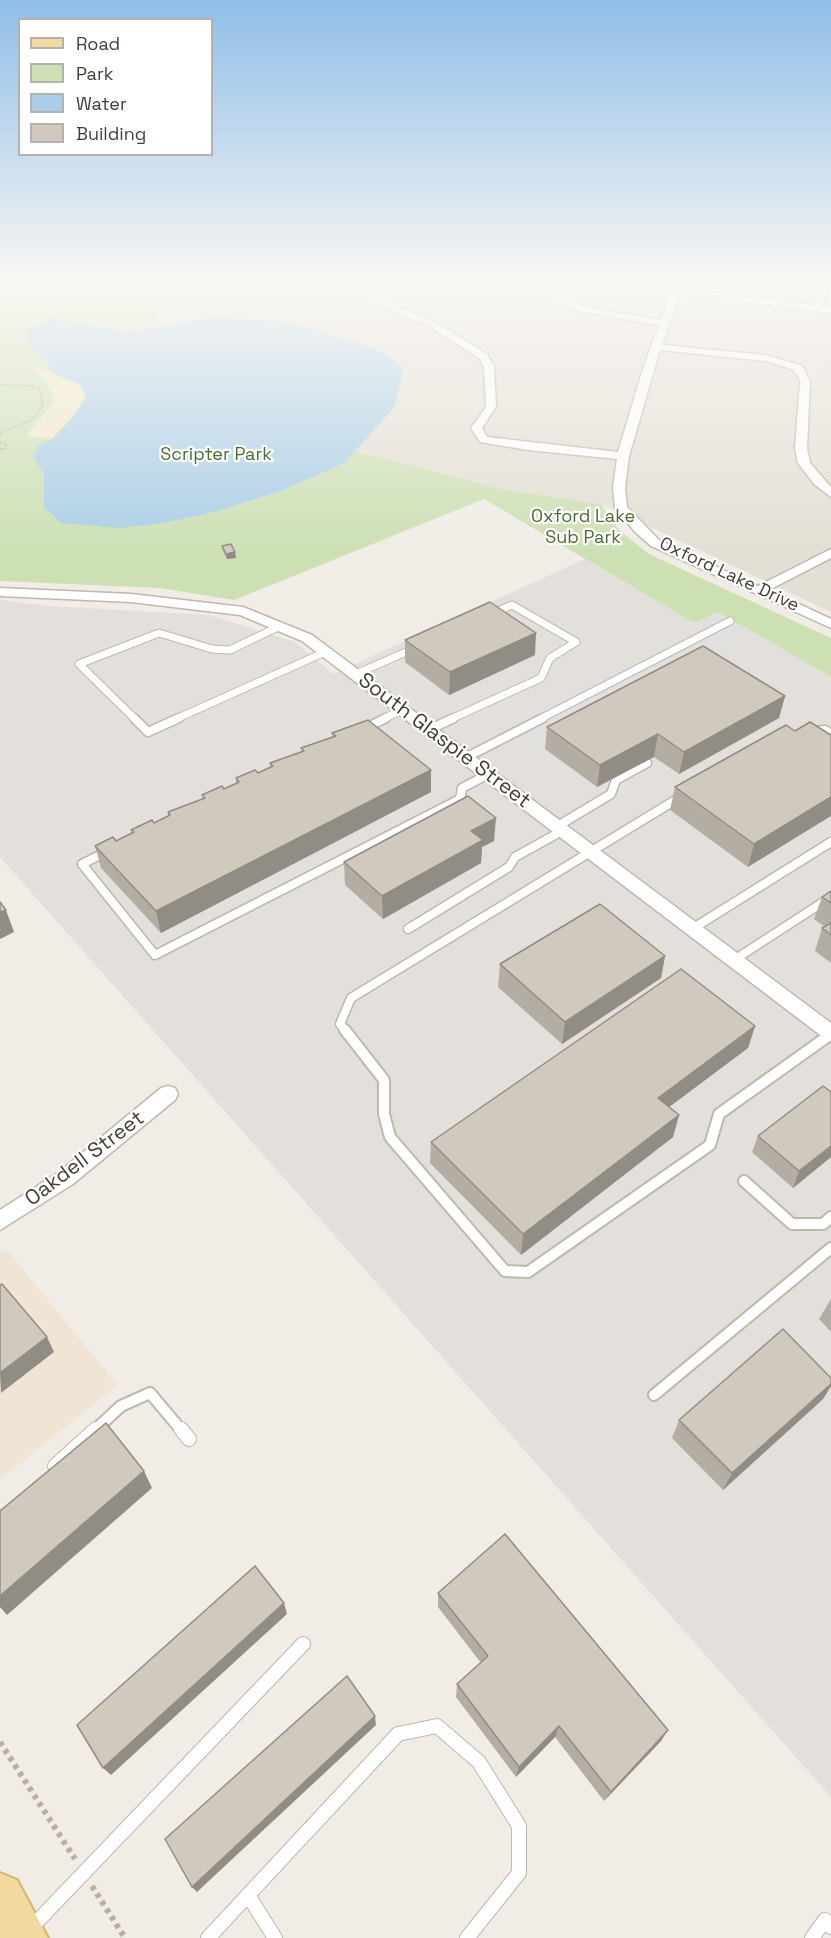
<!DOCTYPE html>
<html>
<head>
<meta charset="utf-8">
<style>
  body { margin:0 }
  #map { position:relative; width:831px; height:1938px; overflow:hidden; background:#f1ede6; font-family:"Space Grotesk",sans-serif }
  canvas { display:block }
  .legend { position:absolute; left:18px; top:18px; width:195px; height:138px; box-sizing:border-box; background:#fff; border:2px solid #b4b2af; margin:0; padding:8px 10px; list-style:none; font-size:18px; color:#433e36 }
  .legend li { display:flex; align-items:center; gap:12px; height:30px }
  .legend b { width:30px; border:2px solid #b4b2af }
</style>
</head>
<body>
<div id="map">
<canvas width="831" height="1938"></canvas>
<ul class="legend">
<li><b style="height:8px;background:#f1d99f"></b>Road</li>
<li><b style="height:16px;background:#cde0b4"></b>Park</li>
<li><b style="height:16px;background:#aacee7"></b>Water</li>
<li><b style="height:16px;background:#d1c9bd"></b>Building</li>
</ul>
</div>
<script>
const ctx = document.querySelector('canvas').getContext('2d');
ctx.lineJoin = 'round';
function paint(path, color) {
  ctx.fillStyle = color;
  ctx.fill(path, 'evenodd');
}
function poly(rows) {
  const path = new Path2D();
  for (const r of rows) {
    path.moveTo(r[0], r[1]);
    for (let i = 2; i < r.length; i += 2) path.lineTo(r[i], r[i + 1]);
  }
  return path;
}
function stroke(path, color, width, dash) {
  ctx.strokeStyle = color;
  ctx.lineWidth = width;
  ctx.lineCap = dash ? 'butt' : 'round';
  ctx.setLineDash(dash || []);
  ctx.stroke(path);
}
function label(font, color, halo, rows, align = 'center') {
  ctx.font = font + ' "Space Grotesk",sans-serif';
  ctx.lineWidth = 4.5;
  ctx.setLineDash([]);
  ctx.textBaseline = 'middle';
  ctx.strokeStyle = halo;
  ctx.fillStyle = color;
  for (const [text, x, y, turn = 0] of rows) {
    ctx.save();
    ctx.translate(x, y);
    ctx.rotate((+turn || 0) * Math.PI / 180);
    ctx.textAlign = isNaN(turn) ? turn : align;
    if (halo) ctx.strokeText(text, 0, 0);
    ctx.fillText(text, 0, 0);
    ctx.restore();
  }
}
paint(poly([
  [186,281,831,281,831,612,601,504,505,490,355,451,159,326,156,292,162,286]
]), '#e4dfd5');
paint(poly([
  [6,1249,118,1385,0,1480,0,1253]
]), '#f0e4d4');
paint(poly([
  [585,559,694,623,718,612,831,677,831,1797,0,857,0,600,49,606,209,615,295,642,333,674]
]), '#e3dfdb');
paint(poly([
  [0,281,186,281,162,286,156,292,159,326,217,317,293,323,324,331,390,356,399,365,403,374,396,402,355,451,505,490,601,504,618,529,649,554,831,638,831,677,718,612,694,623,484,499,234,600,160,588,0,581]
]), '#cde0b4');
paint(poly([
  [35,368,49,370,61,378,78,383,85,394,85,399,80,408,52,439,26,436,53,402,52,394,45,379,32,370]
]), '#f1e7c6');
paint(poly([
  [722,615,760,636,539,752,503,726]
]), '#e2e0de');
paint(poly([
  [204,318,233,318,301,324,376,350,395,360,402,370,396,402,391,411,344,463,281,491,210,513,162,523,121,528,61,523,44,507,44,474,33,457,38,446,52,439,70,421,85,399,85,394,78,383,50,371,48,361,41,357,26,340,29,330,50,319,133,332]
]), '#aacee7');
const laneFar3 = poly([
  [356,674,415,648],
  [135,719,79,664,159,633,212,649,230,650,280,626],
  [176,719,325,652],
  [383,719,402,710],
  [451,719,541,678,550,658,576,642,512,605,491,614],
  [540,719,730,621]
]);
const laneFar2 = poly([
  [134,718,148,732,179,718],
  [364,729,386,718],
  [428,730,454,718],
  [810,731,825,730,831,734],
  [465,758,543,718],
  [556,827,611,794,616,780,647,763],
  [108,851,82,864,155,955,460,799,462,788,487,775],
  [408,929,509,867,515,857,562,831],
  [692,929,831,842],
  [734,960,831,897],
  [346,1032,340,1024,351,998,682,796]
]);
const laneFar1 = poly([
  [345,1030,384,1080,384,1114,390,1137,505,1271,528,1272,710,1145,719,1114,831,1034],
  [744,1181,792,1224,823,1224,831,1217],
  [654,1395,831,1248],
  [94,1431,121,1406,150,1393,182,1431]
]);
const lane = poly([
  [181,1429,189,1439],
  [55,1466,96,1429],
  [248,1895,275,1938],
  [31,1928,303,1644],
  [208,1938,398,1734,437,1726,479,1762,519,1826,519,1873,467,1938],
  [812,1938,825,1920,831,1927]
]);
const street = poly([
  [371,281,381,281,378,285,380,292,392,304,435,322,487,354,494,367,496,407,482,428,487,437,618,452,642,372,659,325,582,312,557,301,531,281,542,281,563,297,588,308,661,320,675,281,685,281,682,289,812,305,822,281,831,281,821,306,831,307,831,313,680,294,662,345,766,355,802,366,810,381,807,448,810,463,831,487,831,497,814,484,798,463,795,448,800,381,794,370,766,361,660,350,629,456,625,488,627,507,659,540,758,586,831,549,831,558,769,590,831,619,831,628,651,546,635,532,615,507,613,488,617,459,528,450,480,442,471,428,486,407,484,367,479,358,429,326,386,308,371,293,368,285,371,281],
  [0,588,131,594,243,607,312,635,831,1023,831,1040,824,1038,302,641,240,615,131,602,0,596,0,588],
  [168,1086,175,1088,178,1094,175,1100,73,1184,0,1230,0,1210,59,1172,161,1088,168,1086]
]);
const primary = poly([
  [0,1873,17,1880,48,1938,0,1938,0,1873]
]);
stroke(laneFar3, '#beb8ad', 9);
stroke(laneFar2, '#beb8ad', 11);
stroke(laneFar1, '#beb8ad', 14);
stroke(lane, '#beb8ad', 16);
stroke(street, '#beb8ad', 3);
stroke(primary, '#d4b571', 4);
stroke(poly([
  [0,385,33,386,40,390,43,404,32,420,0,433],
  [0,442,6,445,5,449,0,449]
]), '#bbb09d', 2, [1.5, 1.5]);
stroke(poly([
  [0,1742,75,1859],
  [92,1886,125,1938]
]), '#bbb09d', 6, [4.5, 4.5]);
stroke(laneFar3, '#fff', 7);
stroke(laneFar2, '#fff', 8);
stroke(laneFar1, '#fff', 10);
stroke(lane, '#fff', 14);
paint(street, '#fff');
paint(primary, '#f1d99f');
paint(poly([
  [222,546,236,558,227,559,223,551],
  [405,640,535,655,449,695,405,662],
  [785,696,779,718,679,774,654,757,597,787,545,749,547,727],
  [795,731,748,867,670,810,675,787],
  [332,733,431,770,431,792,161,933,101,868,95,846,116,841,132,833,131,830,154,823,168,816,168,812,203,799,202,795,224,789,236,783,236,778,258,773,270,767,270,763,302,752,301,748,332,737],
  [494,841,482,847,481,863,383,919,345,885,344,862],
  [831,891,831,963,815,951,822,928,825,927,814,919,822,897],
  [665,956,661,978,562,1044,498,987,500,964],
  [755,1026,748,1048,669,1107,679,1115,673,1137,521,1255,430,1163,431,1142],
  [758,1136,831,1157,793,1188,752,1152],
  [831,1299,831,1332,819,1319],
  [831,1378,831,1386,823,1399,723,1490,672,1438,679,1420],
  [438,1593,661,1741,604,1801,555,1737,516,1777,456,1697,457,1684,481,1663,438,1607]
]), '#b4ada3');
paint(poly([
  [235,552,236,558,227,559,226,554],
  [536,633,535,655,449,695,450,672],
  [785,696,779,718,679,774,684,752],
  [658,734,654,757,597,787,600,765],
  [431,770,431,792,161,933,156,911],
  [831,797,831,816,748,867,754,844],
  [496,818,494,841,482,847,481,863,383,919,382,896,471,831],
  [6,910,14,932,0,939,0,912],
  [665,956,661,978,562,1044,565,1022],
  [755,1026,748,1048,653,1119,658,1098],
  [679,1115,673,1137,521,1255,523,1234],
  [831,1146,831,1157,793,1188,799,1171],
  [47,1337,54,1352,1,1393,0,1373],
  [831,1384,831,1386,823,1399,723,1490,732,1473],
  [144,1471,152,1488,7,1615,0,1607,0,1596],
  [284,1603,287,1614,111,1775,103,1768],
  [375,1716,376,1725,197,1892,192,1887],
  [559,1726,555,1737,516,1777,519,1767],
  [668,1730,661,1741,604,1801,611,1792]
]), '#928d84');
const building = poly([
  [231,544,235,552,226,554,222,546,231,544],
  [490,602,536,633,450,672,405,640,490,602],
  [703,646,785,696,684,752,658,734,600,765,547,727,703,646],
  [368,720,431,770,156,911,95,846,113,837,116,841,134,832,131,830,152,820,154,823,170,815,168,812,205,798,202,795,222,786,224,789,239,782,236,778,255,770,258,773,273,766,270,763,304,751,301,748,336,736,332,733,368,720],
  [810,722,831,735,831,797,754,844,675,787,786,725,795,731,810,722],
  [468,796,496,818,471,831,483,840,382,896,344,862,468,796],
  [831,891,831,903,822,897,831,891],
  [0,902,6,910,0,912,0,902],
  [600,904,665,956,565,1022,500,964,600,904],
  [831,923,831,935,822,928,831,923],
  [681,969,755,1026,658,1098,679,1115,523,1234,431,1142,681,969],
  [823,1086,831,1092,831,1146,799,1171,758,1136,823,1086],
  [2,1284,47,1337,0,1373,0,1285,2,1284],
  [783,1329,831,1378,831,1384,732,1473,679,1420,783,1329],
  [106,1423,144,1471,0,1596,0,1511,106,1423],
  [505,1534,668,1730,611,1792,559,1726,519,1767,457,1684,488,1656,438,1593,505,1534],
  [255,1566,284,1603,103,1768,77,1725,255,1566],
  [347,1676,375,1716,192,1887,165,1839,347,1676]
]);
paint(building, '#d1c9bd');
stroke(building, '#928d84', 1.5);
const sky = ctx.createLinearGradient(0, 0, 0, 552);
sky.addColorStop(0, '#8fbee8');
sky.addColorStop(0.51, '#f9f7f4');
sky.addColorStop(1, '#f9f7f400');
ctx.fillStyle = sky;
ctx.fillRect(0, 0, 831, 552);
label('18px', '#486d31', '#fff', [
  ["Scripter Park",216,455],
  ["Oxford Lake",583,517],
  ["Sub Park",583,538]
]);
label('18px', '#433e36', '#fff', [
  ["Oxford Lake Drive",729,575,25]
]);
label('21px', '#433e36', '#fff', [
  ["South Glaspie Street",444,741,37],
  ["Oakdell Street",85,1159,-37]
]);
</script>
</body>
</html>
